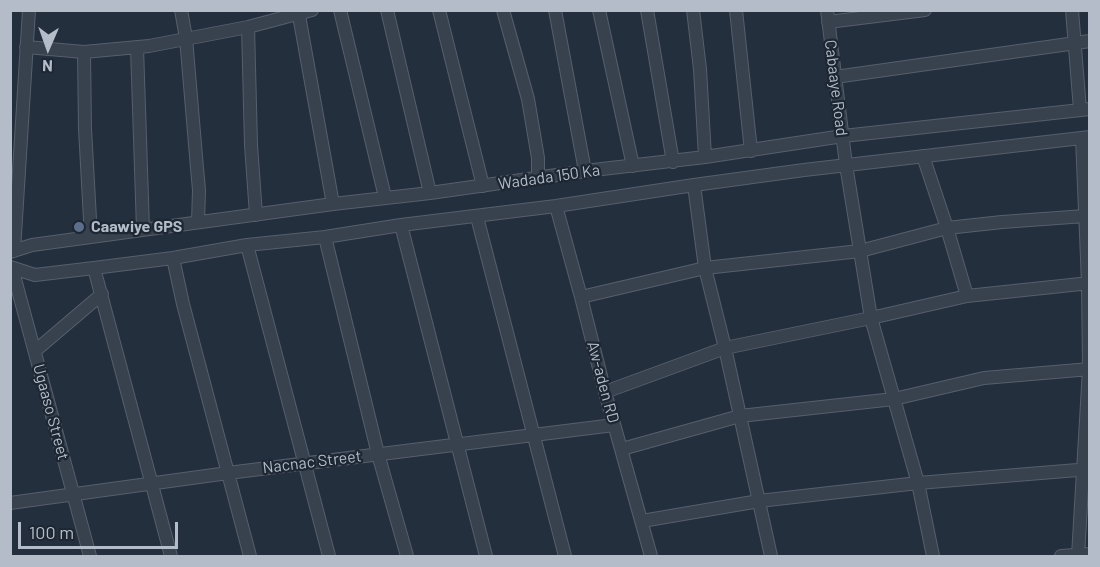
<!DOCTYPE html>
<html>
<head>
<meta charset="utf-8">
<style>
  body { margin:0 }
  #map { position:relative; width:1100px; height:567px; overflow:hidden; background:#242f3e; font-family:Barlow,sans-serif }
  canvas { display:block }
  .frame { position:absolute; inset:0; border:12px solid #b4bcc9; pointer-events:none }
  .north { position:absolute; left:18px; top:18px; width:60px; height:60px; -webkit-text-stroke:4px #1d2633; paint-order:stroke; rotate:182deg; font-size:16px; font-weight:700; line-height:24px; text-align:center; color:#b4bcc9 }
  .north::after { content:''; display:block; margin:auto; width:21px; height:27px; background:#b4bcc9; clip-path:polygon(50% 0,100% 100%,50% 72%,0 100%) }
  .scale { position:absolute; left:18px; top:522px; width:160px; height:27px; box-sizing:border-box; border:3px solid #b4bcc9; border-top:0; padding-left:8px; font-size:18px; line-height:21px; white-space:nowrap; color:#b4bcc9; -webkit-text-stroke:4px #1d2633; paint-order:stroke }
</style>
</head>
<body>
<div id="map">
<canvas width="1100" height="567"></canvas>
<div class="frame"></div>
<div class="north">N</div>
<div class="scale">100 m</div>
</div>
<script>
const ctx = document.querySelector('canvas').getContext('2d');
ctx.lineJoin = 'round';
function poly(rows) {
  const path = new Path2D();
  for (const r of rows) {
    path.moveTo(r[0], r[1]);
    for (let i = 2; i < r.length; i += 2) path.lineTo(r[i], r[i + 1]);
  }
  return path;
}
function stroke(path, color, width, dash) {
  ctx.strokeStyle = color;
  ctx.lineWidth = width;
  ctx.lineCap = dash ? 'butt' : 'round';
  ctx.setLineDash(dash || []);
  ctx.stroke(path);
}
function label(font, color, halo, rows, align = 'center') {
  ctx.font = font + ' Barlow,sans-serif';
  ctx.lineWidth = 4.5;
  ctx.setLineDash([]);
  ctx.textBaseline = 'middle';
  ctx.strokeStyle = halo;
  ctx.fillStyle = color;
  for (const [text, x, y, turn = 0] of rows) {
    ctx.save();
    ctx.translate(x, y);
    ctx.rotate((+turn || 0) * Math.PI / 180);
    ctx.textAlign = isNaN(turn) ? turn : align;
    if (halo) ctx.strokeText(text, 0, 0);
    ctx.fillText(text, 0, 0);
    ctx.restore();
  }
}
const minor = poly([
  [181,10,186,38,197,168,199,190,198,222],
  [298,10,333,204],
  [340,10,385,197],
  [387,10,430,193],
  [439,10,483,186],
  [503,10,528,99,538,158,538,178],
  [555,10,585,171],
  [599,10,633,166],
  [647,10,673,162],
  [693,10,700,69,705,157],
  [736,10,751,151],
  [827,10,846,165,871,318,918,483,933,556],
  [1072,10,1080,110],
  [828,22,925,10],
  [248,27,251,145,256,215],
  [26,47,84,52,149,46,248,27,312,10],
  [137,47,143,230],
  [84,52,85,129,91,237],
  [835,77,1090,41],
  [923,156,947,228,967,296],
  [694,185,705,268,725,348,771,556],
  [556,206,581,297,605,392,651,556],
  [477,217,565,556],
  [401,225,486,556],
  [325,237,378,454,407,556],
  [247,245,329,556],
  [14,251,29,10],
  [10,252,32,245,333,204,430,193,585,171,705,157,843,136,1090,109],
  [173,258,183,304,250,556],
  [10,267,35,275,94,268,173,258,247,245,325,237,401,225,556,206,694,185,804,170,1090,137],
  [12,268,90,556],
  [94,268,171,556],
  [581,297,705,268,860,251,947,228,1002,222,1085,216],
  [35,351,102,294],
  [605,392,725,348,871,318,967,296,1090,283],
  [622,449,740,416,894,399,984,378,1090,369],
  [10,503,228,473,614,425],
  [642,521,759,501,918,483,1090,469],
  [1061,556,1090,554],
  [1078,556,1089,369,1088,283,1082,138]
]);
stroke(minor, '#565f6c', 14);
stroke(minor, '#38414e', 12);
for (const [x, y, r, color] of [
  [79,227,6,"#5c6f8a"]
]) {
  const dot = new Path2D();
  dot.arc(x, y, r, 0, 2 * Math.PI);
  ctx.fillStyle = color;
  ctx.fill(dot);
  stroke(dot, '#1d2633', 2);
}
label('16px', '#b4bcc9', '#1d2633', [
  ["Cabaaye Road",836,88,83],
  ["Wadada 150 Ka",549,177,-8],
  ["Aw-aden RD",603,382,75],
  ["Ugaaso Street",51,412,75],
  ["Nacnac Street",312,462,-7]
]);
label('bold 16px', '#b4bcc9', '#1d2633', [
  ["Caawiye GPS",91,227]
], 'left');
</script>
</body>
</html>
